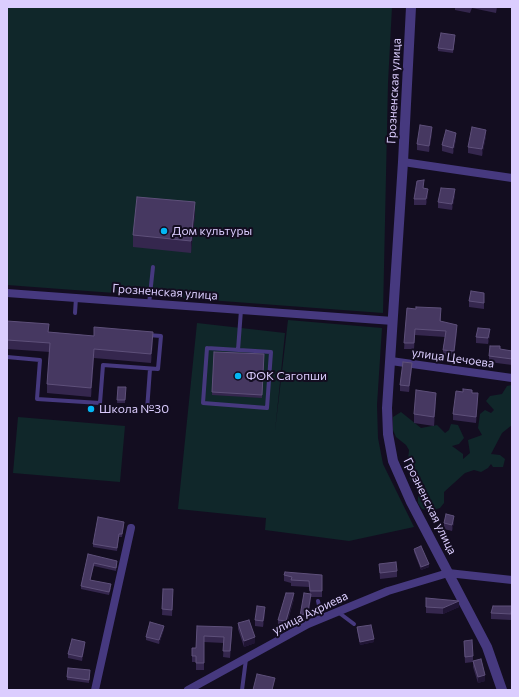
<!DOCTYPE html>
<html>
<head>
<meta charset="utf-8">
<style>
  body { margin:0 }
  #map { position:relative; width:519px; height:697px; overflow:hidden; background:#130d20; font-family:Commissioner,sans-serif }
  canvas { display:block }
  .frame { position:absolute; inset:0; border:8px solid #dbcdfe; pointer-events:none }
</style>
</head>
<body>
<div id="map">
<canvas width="519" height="697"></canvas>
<div class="frame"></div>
</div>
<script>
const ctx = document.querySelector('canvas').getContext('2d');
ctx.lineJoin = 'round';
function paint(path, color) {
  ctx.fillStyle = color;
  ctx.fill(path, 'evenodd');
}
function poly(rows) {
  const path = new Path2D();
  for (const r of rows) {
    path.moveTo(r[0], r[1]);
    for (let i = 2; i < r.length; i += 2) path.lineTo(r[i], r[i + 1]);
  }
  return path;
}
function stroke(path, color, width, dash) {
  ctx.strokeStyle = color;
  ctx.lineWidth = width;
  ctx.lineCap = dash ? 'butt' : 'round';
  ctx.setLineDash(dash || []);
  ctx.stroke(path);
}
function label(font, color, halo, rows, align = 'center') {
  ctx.font = font + ' Commissioner,sans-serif';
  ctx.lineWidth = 4;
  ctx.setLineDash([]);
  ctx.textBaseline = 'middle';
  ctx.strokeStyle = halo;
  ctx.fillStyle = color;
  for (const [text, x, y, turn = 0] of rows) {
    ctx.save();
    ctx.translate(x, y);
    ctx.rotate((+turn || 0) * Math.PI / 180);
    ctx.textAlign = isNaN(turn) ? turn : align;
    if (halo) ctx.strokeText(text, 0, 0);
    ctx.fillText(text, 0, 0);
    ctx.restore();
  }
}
paint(poly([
  [7,7,392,7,388,83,383,313,7,285],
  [288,320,382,328,377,405,378,438,383,464,414,527,349,541,265,530,266,518,178,509,197,323,285,333,275,431],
  [512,385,512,425,502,433,491,454,500,455,505,459,503,467,493,467,491,464,488,468,481,472,474,470,465,473,444,492,444,503,440,508,430,511,422,509,418,503,418,497,425,486,422,483,415,485,410,480,407,470,409,450,406,445,396,437,393,430,393,417,401,412,421,428,437,425,445,433,449,430,451,424,458,425,464,438,459,444,452,446,463,454,463,459,470,453,468,440,482,435,478,428,480,414,485,410,491,413,494,410,486,401,490,396,502,394,507,386],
  [18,417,125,426,120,482,13,473]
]), '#10272a');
stroke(poly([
  [149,304,153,267],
  [75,313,76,298],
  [207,348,271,352,267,408,203,403,207,348],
  [238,350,241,310],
  [7,357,40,360,37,399,100,403,103,365,158,369,161,336,148,335],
  [147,410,150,369],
  [318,601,322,618],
  [338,612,354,624],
  [242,690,246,659]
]), '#46397f', 4);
stroke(poly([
  [403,162,512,178],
  [7,293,393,321],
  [391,361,512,378],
  [95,690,131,528],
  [188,690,308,624,388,591,448,573,512,580]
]), '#46397f', 8);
stroke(poly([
  [411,7,403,162,387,408,388,434,393,461,411,502,487,647,502,690]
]), '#46397f', 10);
paint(poly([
  [455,7,497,7,496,13,472,8,470,13,455,10],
  [455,38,453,53,438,51,438,48],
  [432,133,429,152,417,150,417,144],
  [486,136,482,156,468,153,468,147],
  [456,139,453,154,442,151,442,145],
  [424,187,424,188,428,195,426,205,414,205,414,199],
  [455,195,452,210,438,208,438,202],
  [195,214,191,253,133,247,133,235],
  [484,299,484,309,469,307,469,301],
  [407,308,441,314,441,322,457,331,454,357,443,356,443,350,445,337,415,335,414,349,404,349],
  [7,321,49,332,153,341,151,363,94,358,91,397,47,393,47,384,50,352,7,349],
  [490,335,488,344,476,343,476,337],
  [512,351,512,365,489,362,489,356],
  [214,352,264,354,262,398,212,395],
  [412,369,409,392,400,391,400,385],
  [118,387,126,387,125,403,117,403],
  [472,393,478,399,476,423,453,420,453,414],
  [436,402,434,426,414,423,414,414],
  [454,522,452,531,444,529,444,523],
  [124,525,122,537,119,537,117,551,93,547,93,544],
  [414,549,429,567,421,570,414,552],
  [88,554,117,564,116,571,94,566,90,580,111,588,109,595,81,589,81,586],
  [379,564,397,571,397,577,380,579],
  [284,575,322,575,322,597,311,597,308,618,300,622,310,594,309,587,291,586,291,583,284,581],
  [163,589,173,595,172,616,162,615],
  [294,599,286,627,278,626,278,620],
  [426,607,459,607,443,614,426,613],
  [265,613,263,627,255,626,255,620],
  [491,613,512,613,511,620,491,619],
  [238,623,255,643,244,647,238,629],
  [197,626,232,634,230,658,223,657,224,643,204,642,204,670,196,670,196,662,192,662,192,648,196,648],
  [357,627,374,642,360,645,357,630],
  [164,629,159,644,146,640,146,637],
  [464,641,473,656,473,662,465,663],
  [85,645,82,661,68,658,68,654],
  [473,661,485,681,478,683,473,667],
  [90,673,89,683,67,680,67,677]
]), '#35274e');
paint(poly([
  [432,127,432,133,429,152,429,146],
  [486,130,486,136,482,156,482,149],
  [456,133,456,139,453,154,453,148],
  [428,189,428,195,426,205,426,199],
  [455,189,455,195,452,210,452,204],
  [195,202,195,214,191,253,191,241],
  [457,325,457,331,454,357,454,351],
  [490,329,490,335,488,344,488,338],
  [153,332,153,341,151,363,151,354],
  [94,349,94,358,91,397,91,388],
  [412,363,412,369,409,392,409,386],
  [436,393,436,402,434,426,434,417],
  [478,393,478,399,476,423,476,417],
  [454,516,454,522,452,531,452,525],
  [94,563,94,566,90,583,90,580],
  [429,564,429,567,421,570,421,567],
  [294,593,294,599,286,627,286,621],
  [311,594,311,600,308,618,300,622,300,616],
  [459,601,459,607,443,614,443,608],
  [512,606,512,613,511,620,511,614],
  [265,607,265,613,263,627,263,621],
  [164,626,164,629,159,644,159,640],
  [255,637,255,643,244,647,244,641],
  [374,639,374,642,360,645,360,642],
  [85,642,85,645,82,661,82,657],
  [485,675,485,681,478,683,478,677]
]), '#201534');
const building = poly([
  [441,33,455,35,453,50,438,48,441,33],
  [420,125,432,127,429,146,417,144,420,125],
  [472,127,486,130,482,149,468,147,472,127],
  [446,130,456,133,453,148,442,145,446,130],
  [424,180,423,188,428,189,426,199,414,199,417,181,424,180],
  [441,188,455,189,452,204,438,202,441,188],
  [137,197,195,202,191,241,133,235,137,197],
  [471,291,484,293,484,303,469,301,471,291],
  [416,307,441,308,440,321,457,325,454,351,443,350,446,331,415,329,414,343,404,343,407,308,416,309,416,307],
  [7,321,49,324,48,332,94,336,94,327,153,332,151,354,94,349,91,388,47,384,50,343,7,340,7,321],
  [478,328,490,329,488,338,476,337,478,328],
  [490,346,500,346,500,349,512,351,512,359,489,356,490,346],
  [214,352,264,354,262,395,212,392,214,352],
  [403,362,412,363,409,386,400,385,403,362],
  [118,387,126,387,125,400,117,400,118,387],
  [463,389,472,390,472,393,478,393,476,417,453,414,456,391,463,392,463,389],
  [416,390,436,393,434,417,414,414,416,390],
  [446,514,454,516,452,525,444,523,446,514],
  [98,517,124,522,122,534,119,534,117,548,93,544,98,517],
  [421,546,429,564,421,567,414,549,421,546],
  [88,554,117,561,116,568,94,563,90,580,111,584,109,592,81,586,88,554],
  [396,562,397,571,380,573,379,564,396,562],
  [285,572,322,575,322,591,310,591,309,581,291,580,292,577,284,575,285,572],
  [163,589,173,589,172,610,162,609,163,589],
  [286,593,294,593,286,621,278,620,286,593],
  [304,593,311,594,308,612,300,616,304,593],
  [426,598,459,601,443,608,426,607,426,598],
  [257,606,265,607,263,621,255,620,257,606],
  [493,606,512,606,511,614,491,613,493,606],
  [249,620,255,637,244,641,238,623,249,620],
  [150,622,164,626,159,640,146,637,150,622],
  [371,625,374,639,360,642,357,627,371,625],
  [197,626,232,627,230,651,223,651,224,637,204,636,204,663,196,663,196,656,192,656,192,648,196,648,197,626],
  [72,639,85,642,82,657,68,654,72,639],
  [472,640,473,656,465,657,464,641,472,640],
  [481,659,485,675,478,677,473,661,481,659],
  [68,668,90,670,89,680,67,677,68,668],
  [257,674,275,678,272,690,253,690,257,674]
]);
paint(building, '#463861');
stroke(building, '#5e507a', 1);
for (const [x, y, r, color] of [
  [164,231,4,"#03b7f4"],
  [238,376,4,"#03b7f4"],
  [91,409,4,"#03b7f4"]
]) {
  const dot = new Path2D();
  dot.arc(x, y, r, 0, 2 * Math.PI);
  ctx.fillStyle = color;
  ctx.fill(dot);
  stroke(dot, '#130d20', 1.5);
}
label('12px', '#dbcdfe', '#130d20', [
  ["Грозненская улица",394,91,-87],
  ["Грозненская улица",165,292,4],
  ["улица Цечоева",453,358,8],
  ["Грозненская улица",430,506,64],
  ["улица Ахриева",310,613,-26]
]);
label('12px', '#dbcdfe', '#130d20', [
  ["Дом культуры",172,231],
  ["ФОК Сагопши",246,376],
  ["Школа №30",99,409]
], 'left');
</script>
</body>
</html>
